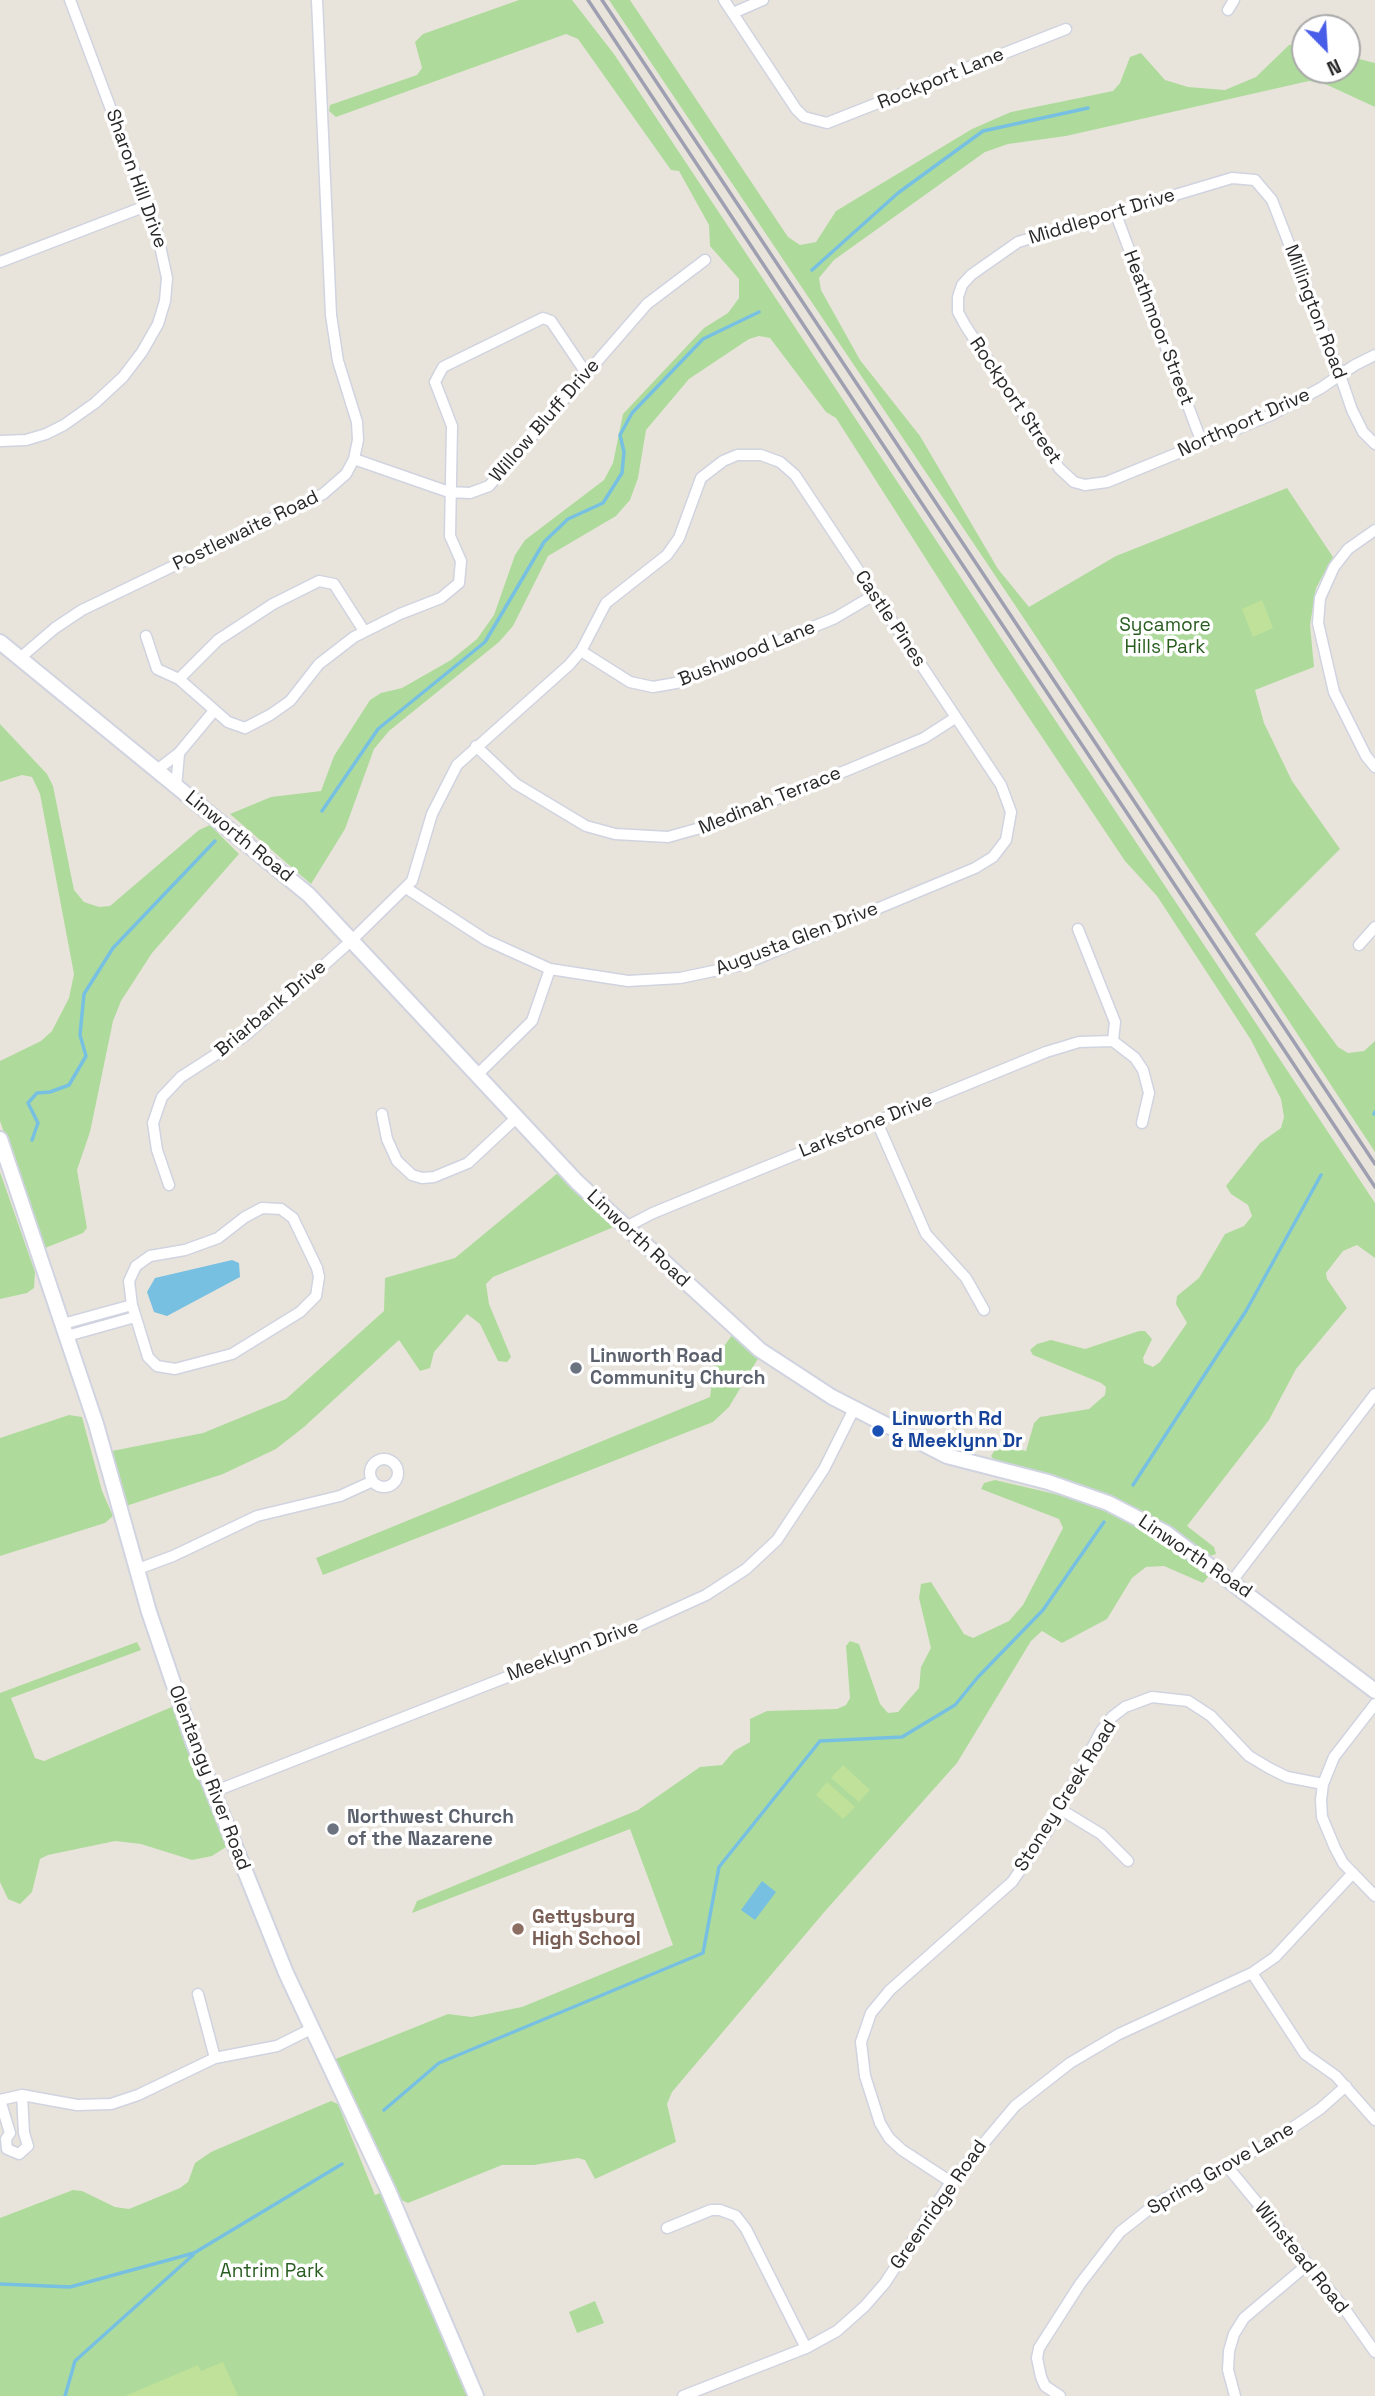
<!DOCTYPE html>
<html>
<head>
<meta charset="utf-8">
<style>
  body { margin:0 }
  #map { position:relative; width:1375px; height:2396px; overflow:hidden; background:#e9e4db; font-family:"Space Grotesk",sans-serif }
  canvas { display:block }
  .north { position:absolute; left:1291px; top:14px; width:70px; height:70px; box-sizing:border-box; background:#fff; border:2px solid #a9a9a9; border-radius:50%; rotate:156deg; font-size:19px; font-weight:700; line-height:28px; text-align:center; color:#282828 }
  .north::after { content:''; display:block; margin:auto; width:24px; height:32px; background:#495ee8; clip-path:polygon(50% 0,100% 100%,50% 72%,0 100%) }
</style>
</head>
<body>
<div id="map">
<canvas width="1375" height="2396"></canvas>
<div class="north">N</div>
</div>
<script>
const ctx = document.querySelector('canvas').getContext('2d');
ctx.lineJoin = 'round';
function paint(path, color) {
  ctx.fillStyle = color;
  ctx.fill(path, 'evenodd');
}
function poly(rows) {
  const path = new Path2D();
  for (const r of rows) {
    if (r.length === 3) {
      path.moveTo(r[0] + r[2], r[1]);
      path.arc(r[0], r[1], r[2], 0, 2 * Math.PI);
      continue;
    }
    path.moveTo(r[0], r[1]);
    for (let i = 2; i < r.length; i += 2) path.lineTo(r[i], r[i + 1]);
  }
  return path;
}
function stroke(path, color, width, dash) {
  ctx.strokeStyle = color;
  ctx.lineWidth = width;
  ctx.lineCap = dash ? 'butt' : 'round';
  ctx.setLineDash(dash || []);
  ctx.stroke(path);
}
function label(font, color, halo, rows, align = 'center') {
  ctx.font = font + ' "Space Grotesk",sans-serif';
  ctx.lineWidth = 7;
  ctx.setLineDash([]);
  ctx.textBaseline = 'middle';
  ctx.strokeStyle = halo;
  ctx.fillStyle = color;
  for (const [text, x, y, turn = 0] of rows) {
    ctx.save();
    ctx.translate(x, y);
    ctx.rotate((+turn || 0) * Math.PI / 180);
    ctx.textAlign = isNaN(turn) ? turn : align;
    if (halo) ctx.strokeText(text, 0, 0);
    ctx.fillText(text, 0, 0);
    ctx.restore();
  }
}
paint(poly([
  [519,0,572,0,614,54,1375,1203,1375,1258,1357,1245,1343,1251,1326,1273,1327,1279,1347,1308,1296,1369,1269,1420,1187,1526,1214,1547,1216,1554,1210,1556,1165,1526,1094,1490,998,1464,991,1456,998,1445,1026,1451,1034,1423,1040,1417,1089,1409,1105,1395,1106,1387,1101,1383,1033,1355,1030,1350,1037,1344,1051,1340,1085,1349,1139,1331,1145,1331,1152,1339,1143,1358,1144,1363,1153,1367,1160,1362,1187,1323,1176,1304,1177,1296,1199,1278,1225,1234,1244,1226,1252,1216,1248,1205,1231,1194,1226,1186,1260,1143,1281,1128,1284,1117,1281,1099,1251,1040,1157,896,1125,861,995,667,836,418,826,412,770,338,759,336,749,339,689,379,646,430,638,478,630,500,616,516,548,556,513,626,499,642,389,731,374,749,345,829,311,884,230,814,271,797,321,791,334,756,370,700,381,693,402,688,451,660,477,639,494,615,515,555,525,540,604,480,613,463,623,414,704,328,728,313,739,298,739,279,710,246,709,225,679,171,671,170,578,39,566,34,336,117,329,111,330,105,417,75,422,68,415,42,423,34],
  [609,0,630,0,788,237,800,245,816,242,836,211,972,129,1011,112,1113,91,1120,83,1130,57,1141,53,1165,80,1188,87,1225,90,1256,77,1289,45,1305,44,1305,70,1347,70,1347,56,1375,63,1375,107,1323,83,1309,81,1066,136,1008,144,985,152,834,260,819,278,821,290,860,360,920,436,998,569,1029,607,1116,556,1287,488,1333,557,1316,588,1310,625,1314,667,1255,690,1264,723,1292,781,1340,849,1255,934,1338,1047,1348,1053,1364,1051,1375,1041,1375,1152,1031,629],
  [0,724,47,774,53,786,74,890,84,902,99,907,110,906,199,830,210,825,239,854,152,953,121,1001,113,1021,90,1132,77,1170,87,1228,83,1233,45,1248,0,1121,0,1061,41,1041,52,1031,69,998,74,974,40,794,32,777,22,775,0,782],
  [0,1172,35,1272,34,1288,27,1293,0,1299],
  [559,1172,614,1227,493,1277,486,1284,489,1304,511,1357,507,1362,498,1361,480,1324,467,1314,434,1352,430,1368,420,1371,399,1340,304,1427,276,1449,223,1474,126,1506,112,1451,203,1433,286,1399,384,1311,385,1278,455,1258],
  [732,1335,759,1357,729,1407,713,1422,323,1575,316,1558,710,1397,715,1359],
  [69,1415,82,1417,102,1491,113,1516,105,1523,0,1556,0,1438],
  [995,1480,1085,1501,1165,1541,1211,1573,1203,1583,1164,1566,1146,1567,1132,1578,1107,1619,1062,1643,1042,1631,1031,1641,957,1763,826,1910,672,2092,667,2104,676,2142,595,2179,585,2160,578,2158,534,2165,502,2165,408,2203,399,2199,333,2060,448,2014,472,2017,522,2007,673,1945,630,1829,412,1913,417,1901,638,1810,700,1767,722,1765,734,1751,750,1742,750,1719,767,1711,837,1709,846,1705,850,1698,846,1646,850,1641,859,1644,880,1704,888,1713,898,1712,919,1688,921,1667,931,1648,919,1598,921,1584,931,1582,964,1634,973,1638,1009,1621,1023,1605,1063,1528,1059,1519,981,1489,984,1483],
  [137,1642,141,1650,11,1698,35,1758,44,1761,174,1706,226,1847,212,1856,192,1860,141,1844,115,1841,48,1855,40,1859,32,1892,20,1904,8,1899,0,1882,0,1693],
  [331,2101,338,2104,375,2195,388,2190,476,2396,0,2396,0,2218,73,2190,82,2191,115,2207,129,2209,180,2188,188,2182,195,2163,211,2152],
  [595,2301,604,2323,577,2333,569,2312]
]), '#aedb9c');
paint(poly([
  [1262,600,1273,628,1253,637,1242,609],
  [843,1765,870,1790,859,1802,831,1778],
  [827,1782,855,1807,843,1819,816,1795],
  [223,2362,238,2396,125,2396,198,2365,201,2371]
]), '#bfe199');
paint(poly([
  [232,1260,239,1263,240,1277,167,1316,154,1312,147,1292,155,1278],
  [762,1881,776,1892,755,1920,741,1910]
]), '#77c0e2');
stroke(poly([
  [812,270,898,193,983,131,1088,108],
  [322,811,378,729,485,642,544,542,568,519,603,503,622,473,624,452,620,435,632,413,703,339,759,312],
  [1374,1114,1375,1112],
  [32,1140,38,1123,28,1103,37,1093,50,1092,69,1085,86,1056,80,1035,84,994,113,948,215,841],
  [1133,1485,1246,1311,1321,1175],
  [384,2110,439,2063,703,1953,719,1867,820,1741,902,1737,955,1705,978,1677,1043,1610,1104,1522],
  [0,2284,70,2287,194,2253,342,2164],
  [65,2396,75,2361,193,2255]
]), '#77c0e2', 3.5);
const minor = poly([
  [724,0,796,109,804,117,827,123,1066,29],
  [1228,10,1234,0],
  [733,13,763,0],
  [1115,212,1202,443],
  [0,262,146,206],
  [1375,355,1355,365,1340,375,1321,388,1271,415,1107,482,1085,485,1074,482,1059,468,965,325,958,312,958,297,962,285,971,275,1018,242,1232,178,1255,180,1272,200,1340,375,1352,410,1363,432,1375,444],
  [0,441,26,440,46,434,64,425,95,403,123,377,142,352,158,324,165,301,167,278,157,232,70,0],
  [354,459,449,492,470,493,489,486,647,304,705,260],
  [1375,530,1348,549,1334,567,1320,598,1318,623,1334,692,1366,756,1375,767],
  [146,636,157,669,179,679,228,722,245,728,270,715,290,701,319,664,354,637,400,614,441,598,459,583,461,561,450,536,452,426,435,382,443,367,543,318,551,321,586,373],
  [581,651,630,682,653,687,676,683,835,618,874,595],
  [20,658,55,628,82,610,323,494,346,474,354,459,358,440,357,422,338,361,331,315,317,0],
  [179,679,218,640,273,604,319,581,334,584,364,631],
  [476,746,516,784,586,826,615,834,668,837,718,823,850,769,924,738,955,718],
  [157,770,179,753,213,712],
  [176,787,179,754],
  [1078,929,1115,1022,1113,1041],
  [1359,945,1375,927],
  [476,1076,532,1021,550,969],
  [382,1114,387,1139,397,1161,412,1175,422,1178,434,1177,468,1163,515,1119],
  [877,1122,926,1234,966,1278,984,1310],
  [169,1185,157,1150,153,1123,162,1097,181,1077,246,1035,352,940,412,881,432,814,457,765,569,665,581,651,606,603,667,555,679,538,701,478,723,461,737,455,761,455,780,462,795,475,1001,785,1011,812,1006,840,993,857,975,868,742,965,680,978,628,981,550,969,486,940,406,888],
  [262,1208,281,1209,293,1218,317,1268,319,1277,316,1296,300,1312,232,1354,175,1369,157,1366,148,1357,132,1305,129,1281,136,1266,150,1256,185,1250,218,1238,245,1217,262,1208],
  [624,1228,653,1213,1046,1052,1079,1042,1113,1041,1135,1058,1143,1070,1149,1093,1142,1123],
  [63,1324,132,1305],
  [67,1336,135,1317],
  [384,1473,14],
  [138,1569,173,1556,257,1516,340,1496,373,1481],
  [1232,1581,1375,1394],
  [1375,1704,1334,1757,1323,1784,1321,1800,1322,1817,1335,1848,1343,1863,1375,1896],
  [213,1792,640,1625,706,1595,746,1569,777,1540,824,1469,854,1409],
  [1060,1809,1101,1834,1128,1861],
  [1252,1973,1305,2054,1336,2076,1375,2120],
  [198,1994,215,2058],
  [0,2100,22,2095,77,2105,111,2104,138,2095,215,2058,277,2046,313,2028],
  [0,2100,10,2133,6,2139,7,2149,19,2154,28,2146,24,2133,22,2095],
  [1226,2165,1344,2308,1375,2352],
  [951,2182,902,2150,889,2138,880,2123,865,2076,861,2042,871,2013,890,1990,1012,1882,1049,1829,1101,1731,1112,1717,1125,1707,1152,1697,1188,1701,1211,1716,1249,1756,1269,1768,1287,1777,1323,1784],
  [667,2228,711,2210,720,2210,736,2216,746,2229,806,2348],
  [683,2396,806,2348,837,2331,865,2306,885,2283,951,2182,1015,2106,1070,2063,1119,2034,1252,1973,1275,1957,1353,1873],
  [1060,2396,1045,2386,1041,2377,1037,2358,1039,2348,1080,2284,1120,2232,1157,2203,1276,2139,1320,2109,1346,2086],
  [1235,2396,1228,2370,1229,2351,1234,2334,1244,2318,1307,2265]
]);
const secondary = poly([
  [0,642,309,895,577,1182,760,1350,832,1397,947,1456,1048,1482,1108,1503,1166,1533,1375,1691],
  [0,1139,96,1424,149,1612,194,1744,286,1973,388,2190,476,2396]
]);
stroke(minor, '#d0d3e0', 13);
stroke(secondary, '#d0d3e0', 18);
stroke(minor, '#fff', 10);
stroke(secondary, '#fff', 14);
stroke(poly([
  [588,0,1375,1187],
  [602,0,1375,1164]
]), '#9ea0b1', 3.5);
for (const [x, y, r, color] of [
  [576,1368,7,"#6b7280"],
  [878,1431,7,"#1a4fb4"],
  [333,1829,7,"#6b7280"],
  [518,1929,7,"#8d6e63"]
]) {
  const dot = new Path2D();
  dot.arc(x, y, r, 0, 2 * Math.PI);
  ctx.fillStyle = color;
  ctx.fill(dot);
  stroke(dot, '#fff', 2.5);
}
label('19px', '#282828', '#fff', [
  ["Rockport Lane",941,79,-22],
  ["Sharon Hill Drive",136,179,70],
  ["Middleport Drive",1102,217,-17],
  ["Millington Road",1315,312,69],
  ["Heathmoor Street",1158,328,69],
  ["Rockport Street",1015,401,56],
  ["Willow Bluff Drive",545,421,-49],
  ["Northport Drive",1244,423,-24],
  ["Postlewaite Road",246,531,-26],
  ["Castle Pines",890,619,56],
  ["Bushwood Lane",747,654,-22],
  ["Medinah Terrace",770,801,-22],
  ["Linworth Road",239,837,39],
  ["Augusta Glen Drive",797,939,-21],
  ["Briarbank Drive",271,1009,-40],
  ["Larkstone Drive",866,1126,-22],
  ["Linworth Road",638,1239,43],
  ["Linworth Road",1195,1557,34],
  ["Meeklynn Drive",573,1651,-21],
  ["Olentangy River Road",209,1778,69],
  ["Stoney Creek Road",1066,1796,-58],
  ["Spring Grove Lane",1221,2169,-30],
  ["Greenridge Road",939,2205,-55],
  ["Winstead Road",1301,2258,51]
]);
label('19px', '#295d20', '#fff', [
  ["Sycamore",1165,626],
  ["Hills Park",1165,648],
  ["Antrim Park",272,2272]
]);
label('bold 19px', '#5b616d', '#fff', [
  ["Linworth Road",590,1357],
  ["Community Church",590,1379],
  ["Northwest Church",347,1818],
  ["of the Nazarene",347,1840]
], 'left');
label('bold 19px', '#164399', '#fff', [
  ["Linworth Rd",892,1420],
  ["& Meeklynn Dr",892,1442]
], 'left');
label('bold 19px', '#785e54', '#fff', [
  ["Gettysburg",532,1918],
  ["High School",532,1940]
], 'left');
</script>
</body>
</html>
